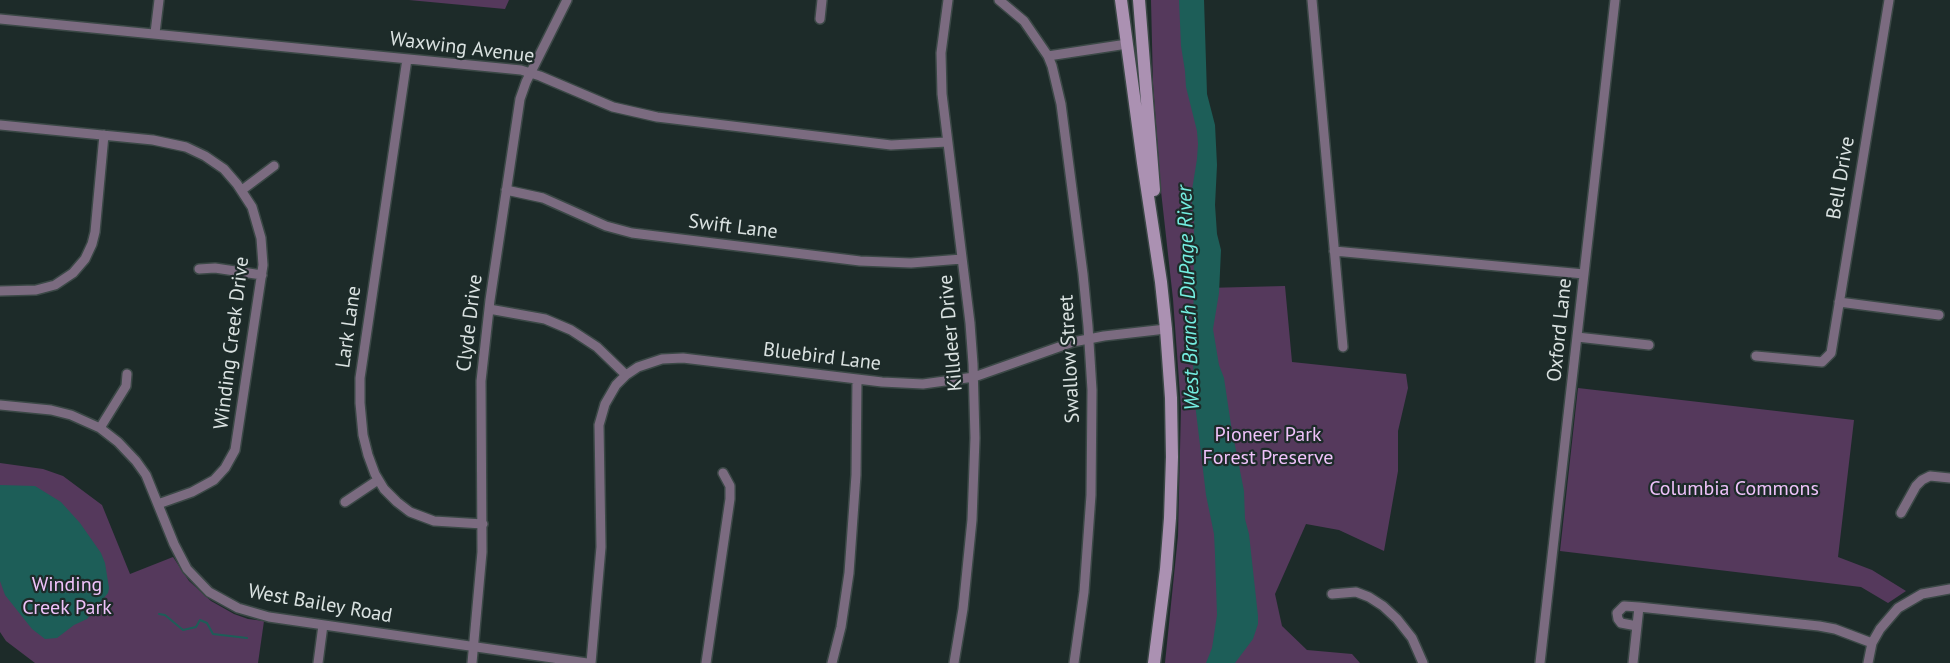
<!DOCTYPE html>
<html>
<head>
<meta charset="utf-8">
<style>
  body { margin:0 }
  canvas { display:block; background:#1d2b29 }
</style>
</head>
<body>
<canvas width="1950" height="663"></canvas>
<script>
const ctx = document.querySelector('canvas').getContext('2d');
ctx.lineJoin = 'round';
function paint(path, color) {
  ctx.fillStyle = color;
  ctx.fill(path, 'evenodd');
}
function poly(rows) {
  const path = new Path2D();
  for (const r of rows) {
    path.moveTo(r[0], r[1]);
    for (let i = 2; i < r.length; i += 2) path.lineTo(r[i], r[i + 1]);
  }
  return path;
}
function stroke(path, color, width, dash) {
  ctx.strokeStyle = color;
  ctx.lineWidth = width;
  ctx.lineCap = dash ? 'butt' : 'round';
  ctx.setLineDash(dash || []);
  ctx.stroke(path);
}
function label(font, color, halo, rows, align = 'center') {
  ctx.font = font + ' "PT Sans",sans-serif';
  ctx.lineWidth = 4.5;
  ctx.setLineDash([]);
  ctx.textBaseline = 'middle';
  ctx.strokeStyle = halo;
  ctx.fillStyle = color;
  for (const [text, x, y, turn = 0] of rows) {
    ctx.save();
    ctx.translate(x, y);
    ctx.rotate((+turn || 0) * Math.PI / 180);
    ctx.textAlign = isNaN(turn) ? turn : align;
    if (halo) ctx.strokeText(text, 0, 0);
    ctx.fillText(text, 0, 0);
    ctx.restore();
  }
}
paint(poly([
  [409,0,509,0,505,9],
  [1151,0,1188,0,1206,127,1206,288,1285,286,1292,362,1406,374,1408,388,1398,431,1398,471,1384,551,1339,530,1306,524,1275,594,1282,626,1307,650,1352,654,1360,663,1165,663,1178,536,1181,408,1173,299,1161,191,1153,84],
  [1578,388,1854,420,1838,557,1872,570,1906,591,1888,603,1861,587,1560,551],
  [0,463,43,469,63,476,102,505,130,574,173,557,189,581,211,601,234,614,248,619,264,621,258,663,35,663,6,641,0,632]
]), '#55395c');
paint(poly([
  [1179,0,1204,0,1207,94,1215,125,1217,165,1215,205,1217,234,1221,250,1219,293,1213,329,1219,365,1224,378,1231,425,1244,491,1245,519,1249,534,1258,616,1258,624,1253,639,1235,663,1206,663,1212,648,1217,615,1215,554,1214,534,1206,495,1193,387,1194,219,1191,196,1197,159,1198,144,1197,131,1186,87,1185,71,1181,46],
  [0,485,35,486,61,502,80,523,101,553,105,563,109,588,108,593,87,619,74,625,57,638,45,639,32,629,5,595,0,581]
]), '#1d5e58');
stroke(poly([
  [159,614,165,615,183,630,196,627,200,620,207,623,213,634,247,638]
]), '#1d5e58', 2);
const minor = poly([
  [948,0,941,53,942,94,970,323,973,364,975,438,972,520,963,609,954,663],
  [999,0,1024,21,1048,56,1127,44],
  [1312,0,1343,347],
  [0,19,521,70,540,76,613,107,657,117,891,145,947,142],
  [820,19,822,0],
  [155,33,159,0],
  [1048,56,1052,66,1061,104,1083,274,1088,326,1092,390,1091,495,1084,592,1074,663],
  [407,59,360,378,360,403,363,435,368,455,375,474,384,489,397,502,410,512,434,521,483,524],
  [0,125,153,140,186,147,205,156,224,169,237,184,252,207,261,238,263,265,235,450,225,468,214,480,192,492,158,504],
  [242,190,274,166],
  [506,190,543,198,606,226,632,233,860,261,911,263,962,259],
  [1334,251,1584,274],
  [199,269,215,268,262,275],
  [0,291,36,290,55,285,73,273,85,259,92,244,95,232,104,135],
  [1839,302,1939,315],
  [489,309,545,319,571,330,597,347,626,375],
  [1577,337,1649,345],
  [1756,356,1822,362,1831,353,1889,0],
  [0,405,51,410,71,415,100,428,118,442,136,461,146,475,174,544,187,569,209,592,238,608,269,617,587,663],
  [100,428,126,386,127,374],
  [345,502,378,480],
  [1901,513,1916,486,1922,480,1930,476,1950,478],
  [1332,594,1356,592,1369,597,1383,606,1397,619,1412,638,1423,663],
  [1637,626,1621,623,1618,619,1617,613,1624,606,1639,607],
  [318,663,323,625],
  [472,663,482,552,481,381,490,300,520,99,526,82,567,0],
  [591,663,601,547,599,425,605,404,616,385,626,375,638,367,662,359,683,358,882,382,923,384,974,377,1073,342,1104,336,1166,329],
  [706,663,730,499,730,486,723,473],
  [832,663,841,627,849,573,856,475,857,379],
  [1540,663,1615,0],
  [1633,663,1639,607,1819,626,1835,629,1872,643],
  [1868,663,1872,643,1880,629,1898,608,1922,594,1950,589]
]);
const secondary = poly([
  [1121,0,1143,163,1161,282,1166,329,1171,398,1172,457,1170,518,1166,569,1154,663],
  [1139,0,1154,190]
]);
stroke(minor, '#3b4846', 12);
stroke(secondary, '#3b4846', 15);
stroke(minor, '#7b6b80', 9);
stroke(secondary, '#ab91b2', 12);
label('20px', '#dae2e1', '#1d2b29', [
  ["Waxwing Avenue",462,48,7],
  ["Bell Drive",1841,178,-80],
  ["Swift Lane",733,227,7],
  ["Clyde Drive",470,323,-83],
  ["Lark Lane",349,327,-82],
  ["Oxford Lane",1560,330,-84],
  ["Killdeer Drive",951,333,-95],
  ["Winding Creek Drive",232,343,-83],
  ["Bluebird Lane",822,357,7],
  ["Swallow Street",1070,359,-93],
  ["West Bailey Road",320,604,10]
]);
label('20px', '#efc2fa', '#1d2b29', [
  ["Pioneer Park",1268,435],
  ["Forest Preserve",1268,458],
  ["Columbia Commons",1734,489],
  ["Winding",67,585],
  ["Creek Park",67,608]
]);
label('italic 21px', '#74eee1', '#1d2b29', [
  ["West Branch DuPage River",1189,298,-92]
]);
</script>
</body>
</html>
